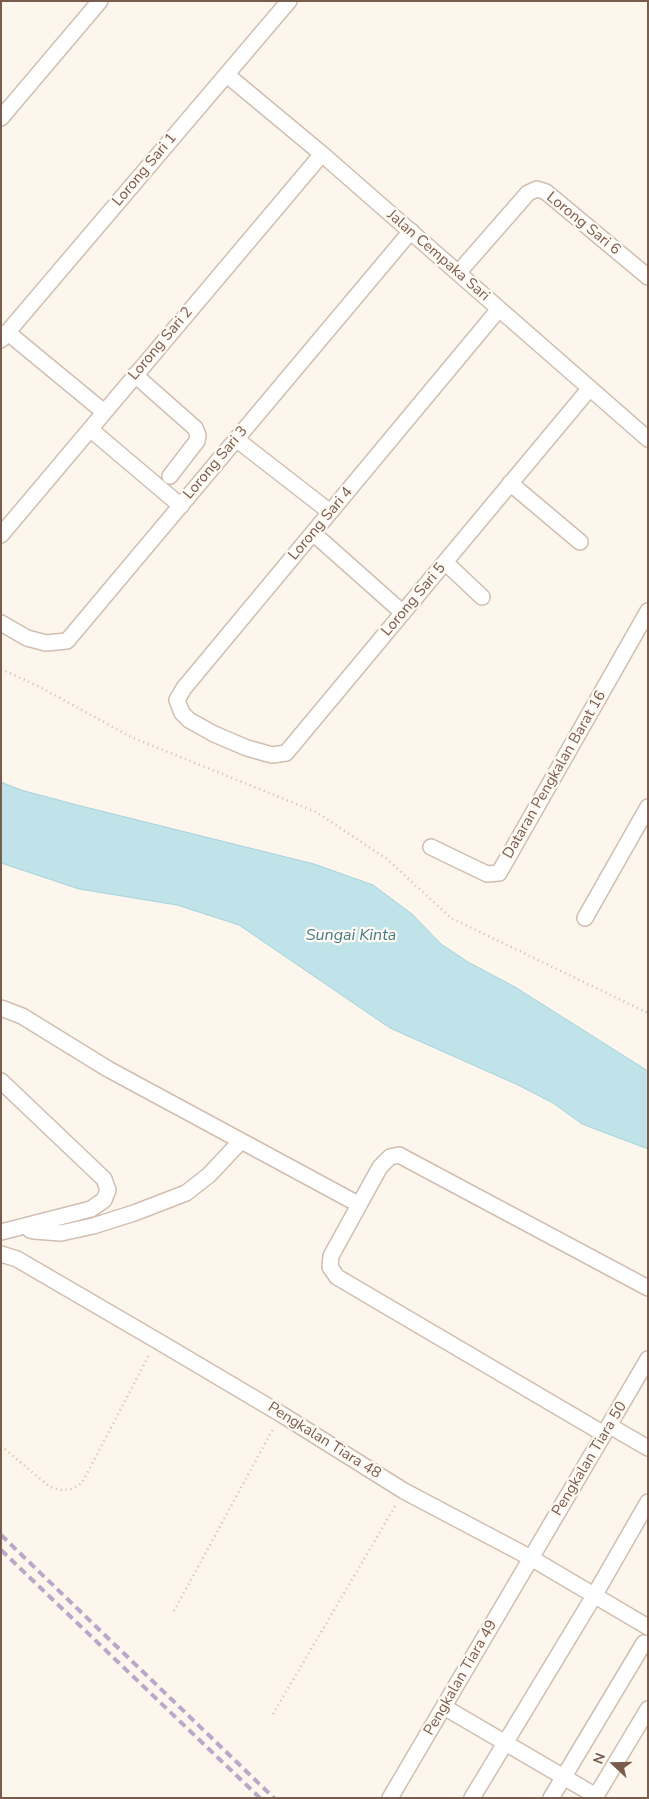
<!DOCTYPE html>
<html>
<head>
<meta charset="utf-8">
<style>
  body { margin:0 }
  #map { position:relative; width:649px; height:1799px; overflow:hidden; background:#fdf6ec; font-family:"Nunito Sans",sans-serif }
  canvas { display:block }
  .frame { position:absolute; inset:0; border:2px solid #7a5c4d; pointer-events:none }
  .north { position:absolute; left:589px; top:1739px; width:50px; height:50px; -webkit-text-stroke:4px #fffaf3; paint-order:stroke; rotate:291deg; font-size:14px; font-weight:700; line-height:20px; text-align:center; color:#7a5c4d }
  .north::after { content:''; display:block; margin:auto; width:18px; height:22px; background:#7a5c4d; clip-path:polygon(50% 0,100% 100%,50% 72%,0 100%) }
</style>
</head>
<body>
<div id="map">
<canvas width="649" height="1799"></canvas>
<div class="frame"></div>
<div class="north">N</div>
</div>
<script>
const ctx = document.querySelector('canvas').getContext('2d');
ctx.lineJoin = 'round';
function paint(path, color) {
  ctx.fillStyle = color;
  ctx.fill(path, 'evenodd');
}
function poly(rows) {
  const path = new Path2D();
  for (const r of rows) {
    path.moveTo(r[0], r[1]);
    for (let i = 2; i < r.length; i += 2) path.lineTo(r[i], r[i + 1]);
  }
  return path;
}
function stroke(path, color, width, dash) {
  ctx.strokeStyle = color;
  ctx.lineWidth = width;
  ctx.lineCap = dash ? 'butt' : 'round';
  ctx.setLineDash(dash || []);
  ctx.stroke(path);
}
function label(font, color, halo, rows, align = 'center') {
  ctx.font = font + ' "Nunito Sans",sans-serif';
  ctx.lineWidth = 4.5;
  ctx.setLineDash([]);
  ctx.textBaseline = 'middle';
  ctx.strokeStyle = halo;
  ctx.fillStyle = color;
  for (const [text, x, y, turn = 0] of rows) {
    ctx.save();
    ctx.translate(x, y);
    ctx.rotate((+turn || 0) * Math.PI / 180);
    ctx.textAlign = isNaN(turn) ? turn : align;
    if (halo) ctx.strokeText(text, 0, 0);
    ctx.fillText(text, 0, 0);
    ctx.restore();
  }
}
const water = poly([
  [1,782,21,790,77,805,314,864,373,885,412,914,441,944,468,962,515,987,648,1071,648,1149,582,1124,553,1103,518,1085,390,1028,239,925,177,905,79,889,1,863,1,782]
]);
paint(water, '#bfe3e8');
stroke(water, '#a5d3da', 1);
const minor = poly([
  [227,75,322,154,648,439],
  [1,118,100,1],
  [458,273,528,193,537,189,546,192,648,277],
  [499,309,184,688,177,700,182,713,189,720,214,734,247,748,272,755,286,753,590,388],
  [7,332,104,412],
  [1,340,289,1],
  [135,375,195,428,198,435,197,441,170,476],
  [90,429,181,506],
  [236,439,330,512],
  [510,483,580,542],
  [313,533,403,613],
  [1,535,322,154],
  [445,562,482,597],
  [1,623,27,638,46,643,67,641,411,231],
  [431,847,487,874,499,873,648,611],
  [585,918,648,807],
  [1,1008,22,1016,108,1069,358,1204],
  [1,1081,104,1179,108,1190,104,1200,91,1209,1,1232],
  [28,1226,30,1230,34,1231,61,1233,93,1226,134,1213,186,1193,209,1175,240,1142],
  [1,1254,17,1259,156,1340,281,1414,404,1491,531,1558,648,1627],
  [610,1426,648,1448],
  [604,1434,337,1277,330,1267,331,1256,380,1167,390,1157,399,1155,648,1288],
  [444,1707,596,1796,648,1709],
  [390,1798,648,1359],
  [472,1798,594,1596,648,1502],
  [551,1798,644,1643]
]);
stroke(minor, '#d1beb0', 18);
stroke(poly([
  [1,669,38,686,131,737,316,812,387,859,451,918,648,1013],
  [1,1446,50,1487,61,1490,72,1489,82,1483,150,1353],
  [174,1611,274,1427],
  [273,1714,397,1503]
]), '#d9b8a5', 2.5, [1, 4]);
stroke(minor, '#fff', 15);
stroke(poly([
  [1,1535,274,1798],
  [1,1550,260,1798]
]), '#b9a8c9', 4, [8, 5]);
label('15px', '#7a5c4d', '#fffaf3', [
  ["Lorong Sari 1",145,170,-50],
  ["Lorong Sari 6",583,224,39],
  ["Jalan Cempaka Sari",438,256,41],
  ["Lorong Sari 2",161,344,-50],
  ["Lorong Sari 3",216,463,-50],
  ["Lorong Sari 4",321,524,-50],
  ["Lorong Sari 5",414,600,-50],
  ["Dataran Pengkalan Barat 16",555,775,-60],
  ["Pengkalan Tiara 48",324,1441,32],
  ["Pengkalan Tiara 50",590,1459,-59],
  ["Pengkalan Tiara 49",461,1678,-60]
]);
label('italic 16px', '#437c86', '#fffaf3', [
  ["Sungai Kinta",351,936]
]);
</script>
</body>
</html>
